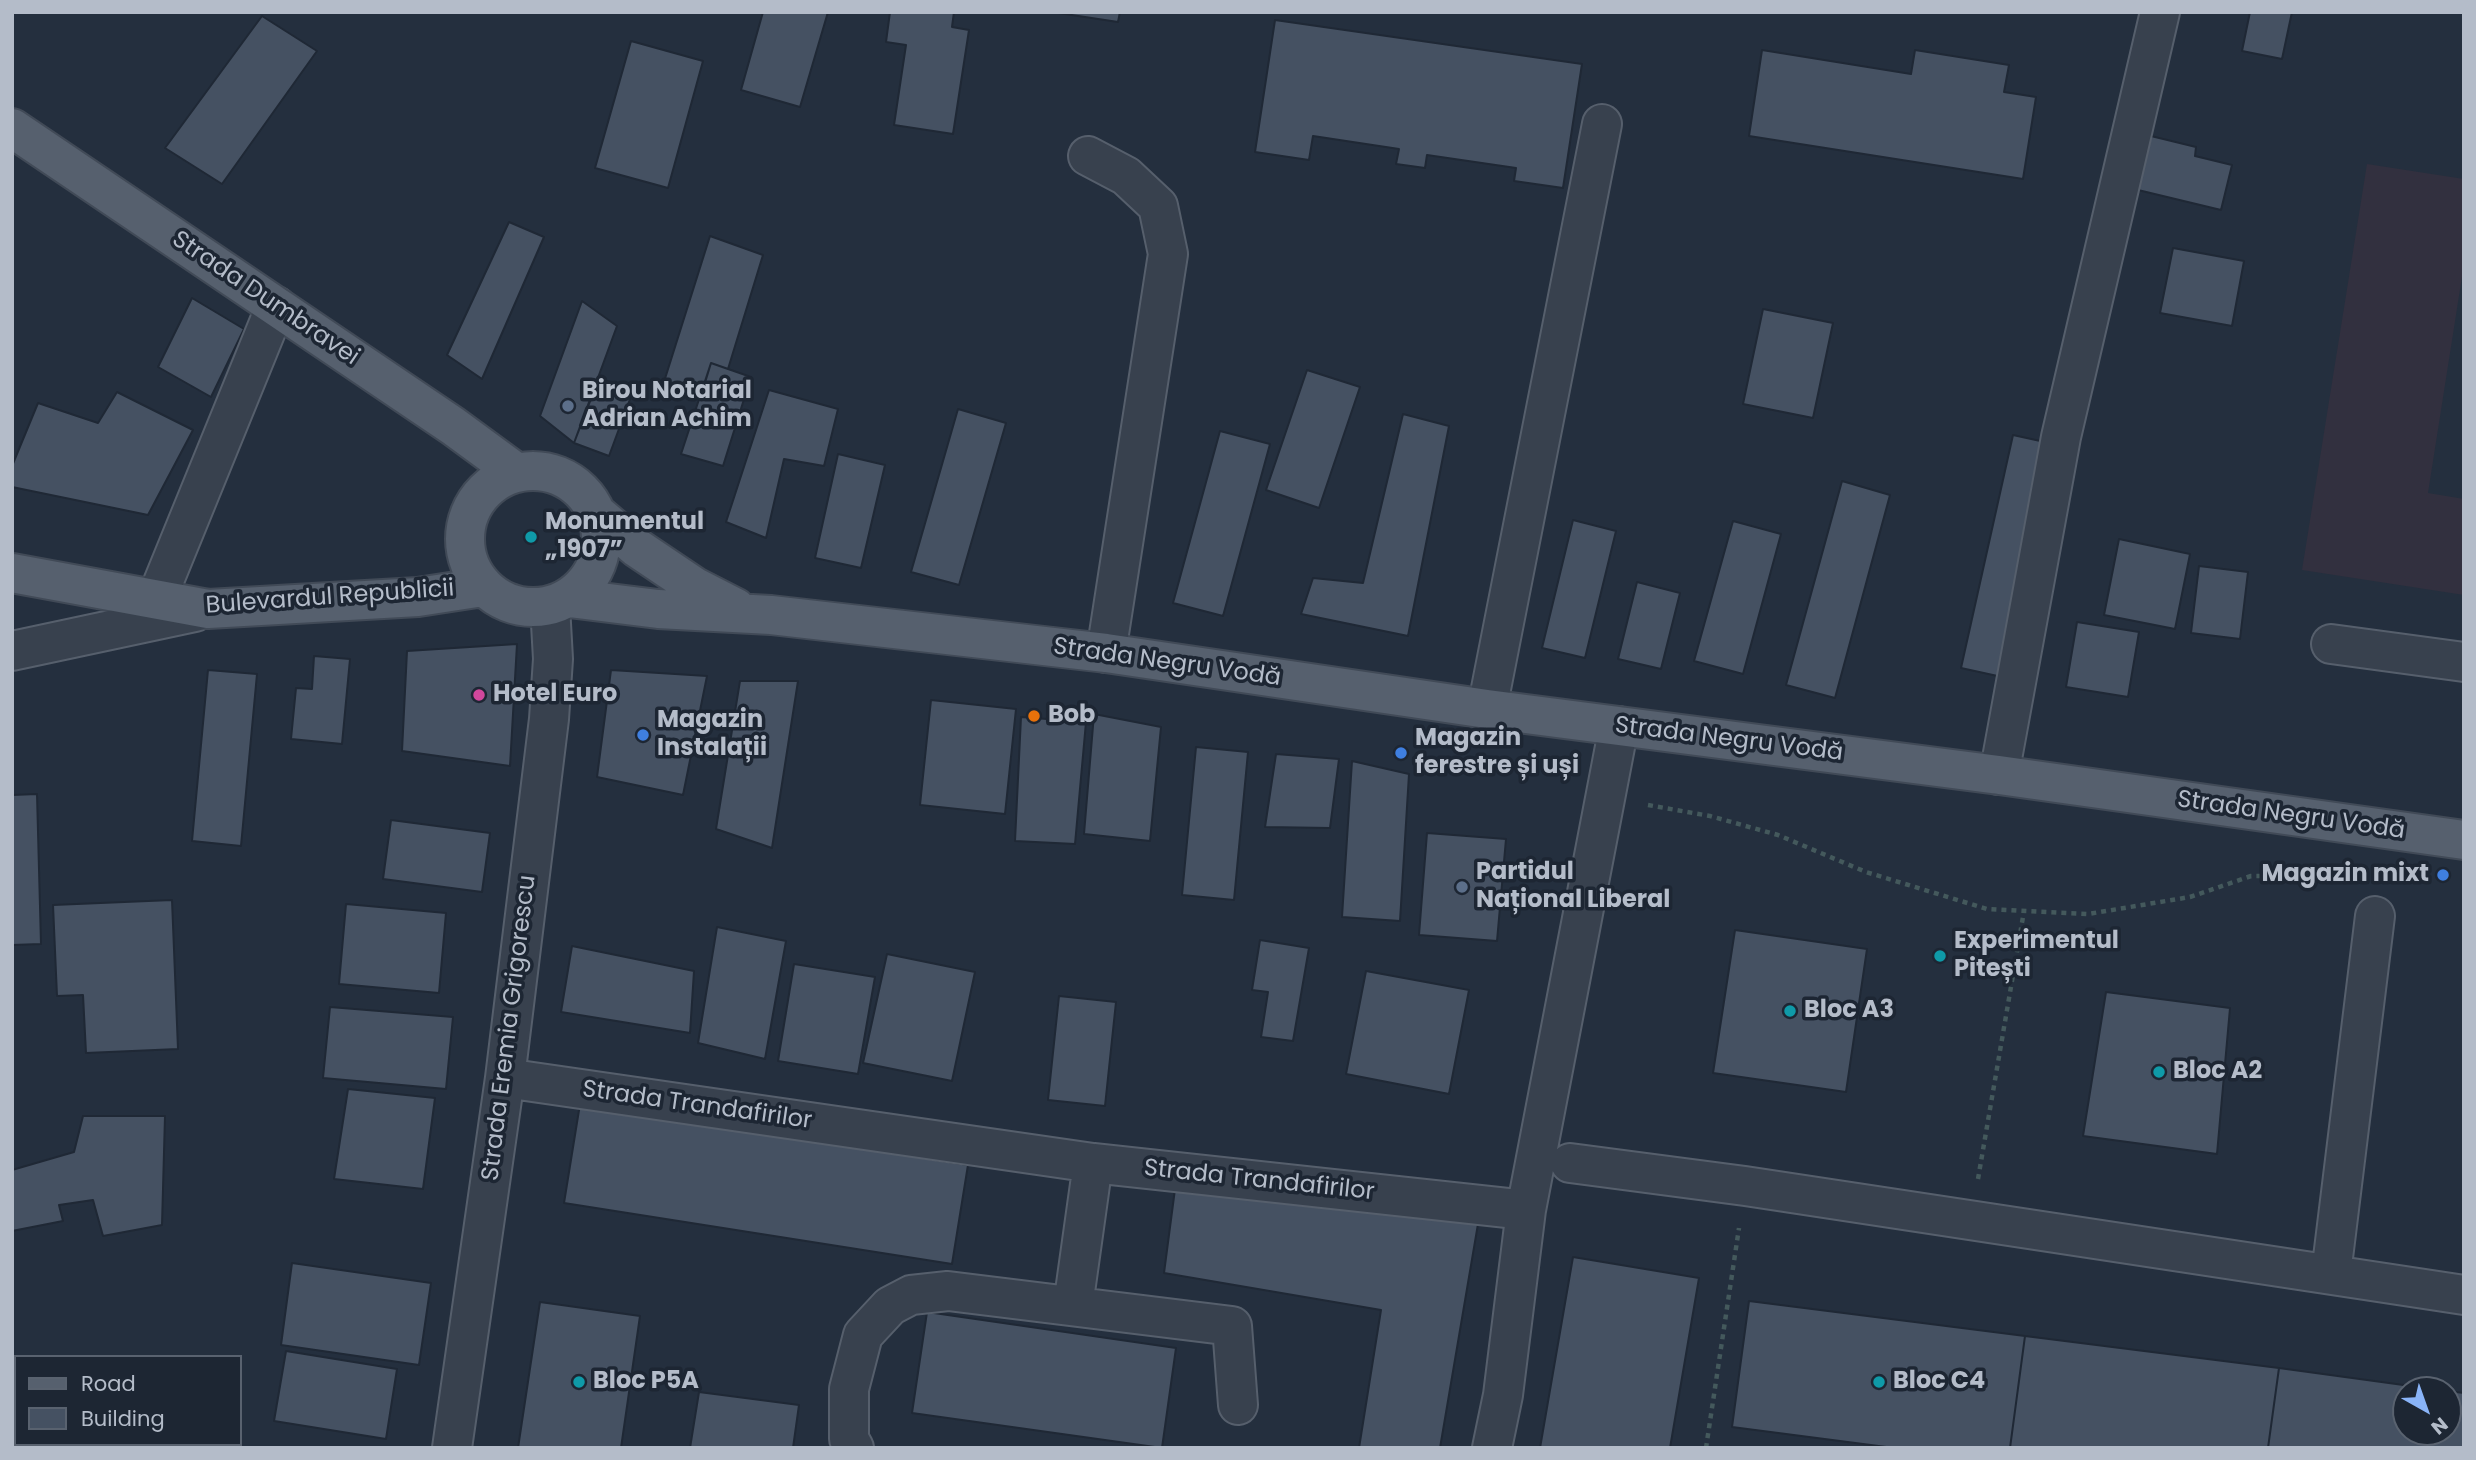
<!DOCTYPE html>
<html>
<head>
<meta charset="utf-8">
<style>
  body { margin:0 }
  #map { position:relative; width:2476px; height:1460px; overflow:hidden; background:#242f3e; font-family:Poppins,sans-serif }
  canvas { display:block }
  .frame { position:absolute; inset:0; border:14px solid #b4bcc9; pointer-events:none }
  .legend { position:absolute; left:14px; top:1355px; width:228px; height:91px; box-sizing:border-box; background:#1d2633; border:2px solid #59626f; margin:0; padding:9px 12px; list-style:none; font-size:21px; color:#b4bcc9 }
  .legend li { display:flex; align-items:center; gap:14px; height:35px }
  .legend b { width:35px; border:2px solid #59626f }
  .north { position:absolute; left:2392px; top:1376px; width:70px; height:70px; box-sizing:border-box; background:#1d2633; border:2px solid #59626f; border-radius:50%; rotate:140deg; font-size:19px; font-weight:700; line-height:28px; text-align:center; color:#b4bcc9 }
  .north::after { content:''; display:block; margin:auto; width:24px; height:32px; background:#8ab4f8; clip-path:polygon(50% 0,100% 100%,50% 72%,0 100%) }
</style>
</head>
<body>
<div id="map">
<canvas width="2476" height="1460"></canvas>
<div class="frame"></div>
<ul class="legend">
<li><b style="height:9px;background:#56606e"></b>Road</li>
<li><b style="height:19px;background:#455162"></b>Building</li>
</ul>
<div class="north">N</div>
</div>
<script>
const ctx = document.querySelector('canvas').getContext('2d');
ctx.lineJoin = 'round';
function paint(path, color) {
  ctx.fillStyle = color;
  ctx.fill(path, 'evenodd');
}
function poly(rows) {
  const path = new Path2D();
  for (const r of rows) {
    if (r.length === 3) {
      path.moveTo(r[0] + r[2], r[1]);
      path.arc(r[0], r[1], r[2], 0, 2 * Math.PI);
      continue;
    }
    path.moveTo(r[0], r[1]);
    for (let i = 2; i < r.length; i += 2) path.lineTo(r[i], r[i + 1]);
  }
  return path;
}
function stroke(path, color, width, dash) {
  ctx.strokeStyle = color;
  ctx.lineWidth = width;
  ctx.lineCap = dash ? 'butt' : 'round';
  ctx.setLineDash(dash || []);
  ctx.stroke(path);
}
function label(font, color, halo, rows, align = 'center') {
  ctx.font = font + ' Poppins,sans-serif';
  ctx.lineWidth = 7;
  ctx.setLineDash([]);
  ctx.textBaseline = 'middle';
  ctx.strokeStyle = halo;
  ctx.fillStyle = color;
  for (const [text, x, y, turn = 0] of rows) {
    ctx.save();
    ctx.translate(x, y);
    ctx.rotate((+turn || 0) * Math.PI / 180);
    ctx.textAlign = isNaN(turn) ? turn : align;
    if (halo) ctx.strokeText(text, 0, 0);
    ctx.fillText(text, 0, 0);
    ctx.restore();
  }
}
paint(poly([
  [2367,164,2464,179,2464,264,2428,493,2464,499,2464,595,2302,570]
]), '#32303f');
const building = poly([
  [763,12,828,12,800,107,741,90,763,12],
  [890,12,954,12,952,27,969,30,953,134,894,125,906,45,886,42,890,12],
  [1052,12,1120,12,1118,22,1052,12],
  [2250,12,2292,12,2282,59,2242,51,2250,12],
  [262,16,317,51,222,184,165,148,262,16],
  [1275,20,1582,64,1563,188,1514,181,1516,168,1427,155,1425,168,1396,164,1399,149,1313,136,1309,160,1255,152,1275,20],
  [631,41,703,61,668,188,595,168,631,41],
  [1762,50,1911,74,1915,50,2009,65,2004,92,2036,97,2023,179,1749,136,1762,50],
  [2151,136,2196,147,2195,156,2232,165,2221,210,2138,190,2151,136],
  [509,222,544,237,482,379,447,355,509,222],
  [710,236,763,255,728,369,711,363,700,399,663,385,710,236],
  [2173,248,2244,261,2232,326,2160,313,2173,248],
  [192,298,244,329,211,397,158,367,192,298],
  [582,301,617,326,574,443,540,416,582,301],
  [1763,309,1833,323,1813,418,1743,404,1763,309],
  [711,363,751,377,723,466,681,454,711,363],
  [1307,370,1360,387,1319,508,1266,490,1307,370],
  [599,378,633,391,609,456,574,443,599,378],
  [769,390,838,409,824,466,784,459,766,538,726,522,769,390],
  [117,392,193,430,148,515,12,487,12,466,38,403,98,423,117,392],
  [958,409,1006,423,959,585,911,572,958,409],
  [1403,414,1449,426,1408,636,1301,614,1313,578,1363,583,1403,414],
  [1220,431,1270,444,1223,616,1173,603,1220,431],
  [2013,435,2054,444,2002,677,1961,668,2013,435],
  [838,454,885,465,861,568,815,558,838,454],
  [1842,481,1890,495,1835,698,1786,685,1842,481],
  [1573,520,1616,531,1585,658,1542,648,1573,520],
  [1733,521,1781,534,1743,674,1694,661,1733,521],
  [2119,539,2190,554,2175,629,2104,615,2119,539],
  [2199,566,2248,572,2240,639,2191,633,2199,566],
  [1637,582,1680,593,1661,669,1618,659,1637,582],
  [2077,622,2139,632,2128,697,2066,687,2077,622],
  [517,644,510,766,402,751,407,651,517,644],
  [314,656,350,659,342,744,291,739,296,688,312,689,314,656],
  [208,670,257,674,241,846,192,841,208,670],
  [611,670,707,676,683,795,597,777,611,670],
  [740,681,798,681,772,848,716,829,740,681],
  [931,700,1016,709,1005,814,920,805,931,700],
  [1094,714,1161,727,1150,841,1084,834,1094,714],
  [1021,717,1086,722,1075,844,1015,841,1021,717],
  [1196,747,1248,752,1234,900,1182,895,1196,747],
  [1276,754,1339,759,1330,828,1265,827,1276,754],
  [1352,761,1409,774,1400,921,1342,917,1352,761],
  [37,794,41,944,12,945,12,795,37,794],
  [391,820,490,833,482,892,383,879,391,820],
  [1427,833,1506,839,1497,941,1419,935,1427,833],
  [172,900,178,1049,86,1053,83,995,57,996,53,905,172,900],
  [346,904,446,913,439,993,339,984,346,904],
  [717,927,786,941,765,1059,698,1043,717,927],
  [1735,930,1867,949,1846,1092,1713,1073,1735,930],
  [1260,940,1309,948,1293,1041,1261,1037,1268,992,1252,990,1260,940],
  [572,946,694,971,690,1033,561,1012,572,946],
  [887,954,975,972,952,1081,863,1063,887,954],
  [794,964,875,977,858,1074,778,1061,794,964],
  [1366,971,1469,990,1449,1094,1346,1074,1366,971],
  [2106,992,2230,1008,2217,1154,2083,1136,2106,992],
  [1059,996,1116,1002,1105,1106,1048,1100,1059,996],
  [330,1007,453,1017,446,1089,323,1078,330,1007],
  [348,1089,435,1098,423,1189,334,1179,348,1089],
  [580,1104,968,1165,952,1264,564,1203,580,1104],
  [83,1116,165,1116,162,1225,103,1236,93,1200,59,1205,63,1221,12,1231,12,1170,74,1152,83,1116],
  [1175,1189,1478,1224,1440,1448,1359,1448,1381,1310,1164,1273,1175,1189],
  [1573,1257,1699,1278,1670,1448,1540,1448,1573,1257],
  [292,1263,431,1283,419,1365,281,1345,292,1263],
  [1749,1301,2025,1336,2010,1448,1894,1448,1732,1427,1749,1301],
  [540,1302,640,1316,621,1448,518,1448,540,1302],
  [927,1312,1176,1348,1162,1448,912,1413,927,1312],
  [2025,1336,2279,1368,2268,1448,2010,1448,2025,1336],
  [286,1351,397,1369,386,1439,274,1421,286,1351],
  [2279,1368,2440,1390,2406,1390,2406,1432,2448,1432,2448,1391,2464,1393,2464,1448,2268,1448,2279,1368],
  [699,1392,799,1405,793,1448,690,1448,699,1392],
  [12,1445,121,1446,121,1448,12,1448,12,1445]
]);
paint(building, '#455162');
stroke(building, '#1f2835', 2);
const minor = poly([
  [1088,156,1126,176,1158,206,1168,254,1106,653],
  [156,600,276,306],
  [2331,644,2464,662],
  [12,651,195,612],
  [1487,709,1602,124],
  [1999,775,2061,437,2160,12],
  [505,1078,1093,1163,1526,1210,1619,726],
  [1570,1163,1745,1186,2464,1295],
  [2331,1274,2375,916],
  [1073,1306,1093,1163],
  [452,1448,505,1078,549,719,553,659,550,606],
  [854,1448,849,1439,849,1389,863,1335,890,1306,911,1295,948,1291,1232,1326,1238,1405],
  [1492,1448,1503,1395,1526,1210]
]);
const major = poly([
  [12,128,453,426,517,473],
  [533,539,68],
  [597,514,637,548,695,587,736,608],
  [12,573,208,609,418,597,483,587],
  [569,598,658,609,771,615,1106,653,1487,709,1999,775,2464,840]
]);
stroke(minor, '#565f6c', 42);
stroke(major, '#414a57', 42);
stroke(poly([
  [1648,805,1710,816,1778,835,1866,872,1987,909,2088,914,2190,897,2251,876,2359,876],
  [1978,1179,2024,911],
  [1706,1448,1739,1228]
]), '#44595c', 4.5, [5, 5]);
stroke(minor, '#38414e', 38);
stroke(major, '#56606e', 38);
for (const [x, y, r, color] of [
  [568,406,7,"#5c6f8a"],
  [531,537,7,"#0f9aa8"],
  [479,695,7,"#d1479c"],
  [1034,716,7,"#e8710a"],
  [643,735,7,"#3f7fe0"],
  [1401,753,7,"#3f7fe0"],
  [2443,875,7,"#3f7fe0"],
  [1462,887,7,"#5c6f8a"],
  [1940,956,7,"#0f9aa8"],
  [1790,1011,7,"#0f9aa8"],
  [2159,1072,7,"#0f9aa8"],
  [579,1382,7,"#0f9aa8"],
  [1879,1382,7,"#0f9aa8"]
]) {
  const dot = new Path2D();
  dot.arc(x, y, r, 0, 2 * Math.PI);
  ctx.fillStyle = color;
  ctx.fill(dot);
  stroke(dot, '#1d2633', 2.5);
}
label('24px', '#b4bcc9', '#1d2633', [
  ["Strada Dumbravei",265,299,34],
  ["Bulevardul Republicii",330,598,-4],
  ["Strada Negru Vodă",1167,663,8],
  ["Strada Negru Vodă",1729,740,7],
  ["Strada Negru Vodă",2291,816,8],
  ["Strada Eremia Grigorescu",510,1028,-83],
  ["Strada Trandafirilor",697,1106,8],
  ["Strada Trandafirilor",1259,1181,6]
]);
label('bold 24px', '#b4bcc9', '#1d2633', [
  ["Birou Notarial",582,392],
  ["Adrian Achim",582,420],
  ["Monumentul",545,523],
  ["„1907”",545,551],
  ["Hotel Euro",493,695],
  ["Bob",1048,716],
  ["Magazin",657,721],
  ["Instalații",657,749],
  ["Magazin",1415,739],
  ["ferestre și uși",1415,767],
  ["Partidul",1476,873],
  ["Național Liberal",1476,901],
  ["Magazin mixt",2429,875,"right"],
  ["Experimentul",1954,942],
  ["Pitești",1954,970],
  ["Bloc A3",1804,1011],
  ["Bloc A2",2173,1072],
  ["Bloc P5A",593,1382],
  ["Bloc C4",1893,1382]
], 'left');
</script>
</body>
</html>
